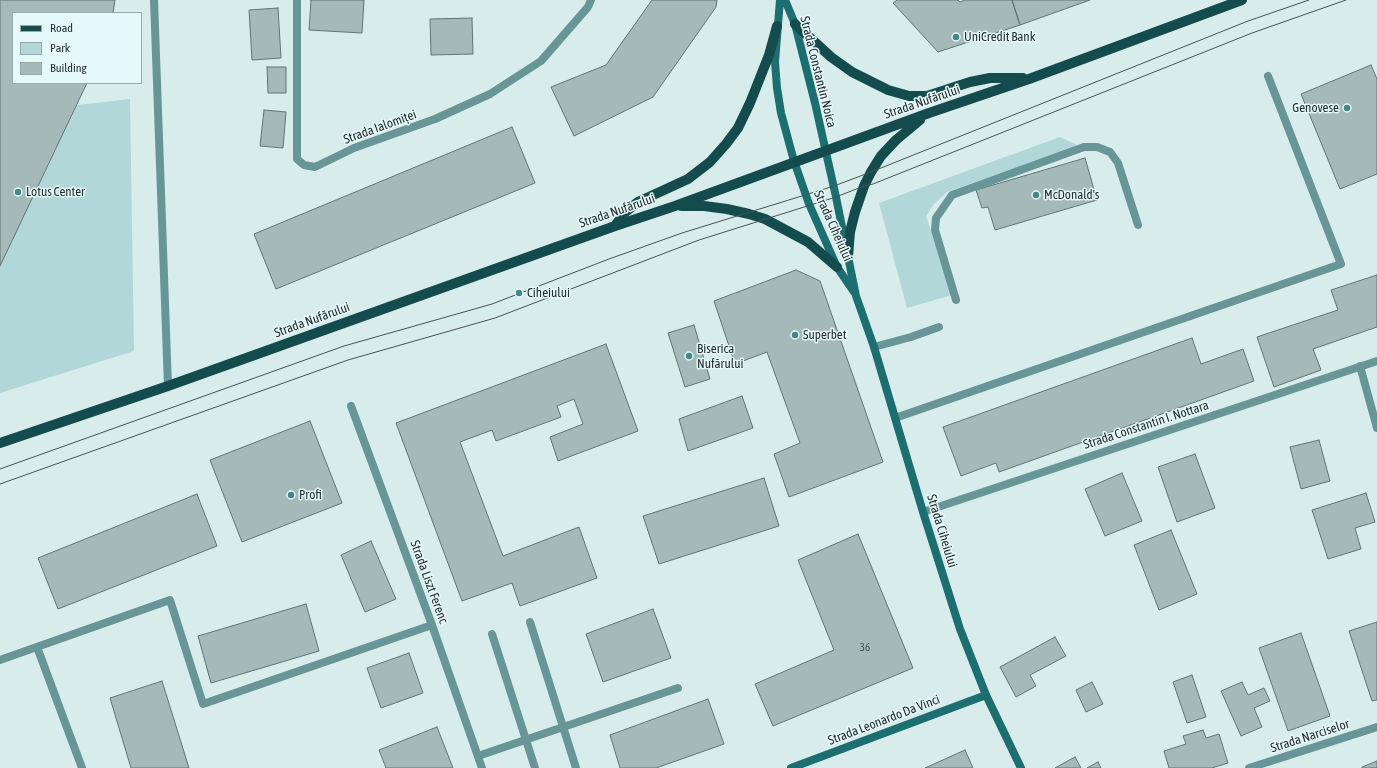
<!DOCTYPE html>
<html>
<head>
<meta charset="utf-8">
<style>
  body { margin:0 }
  #map { position:relative; width:1377px; height:768px; overflow:hidden; background:#d9ecec; font-family:"Asap Condensed",sans-serif }
  canvas { display:block }
  .legend { position:absolute; left:12px; top:12px; width:130px; height:72px; box-sizing:border-box; background:#e6f9fa; border:1px solid #9aa8a8; margin:0; padding:5px 7px; list-style:none; font-size:12px; color:#272e2e }
  .legend li { display:flex; align-items:center; gap:8px; height:20px }
  .legend b { width:20px; border:1px solid #9aa8a8 }
</style>
</head>
<body>
<div id="map">
<canvas width="1377" height="768"></canvas>
<ul class="legend">
<li><b style="height:5px;background:#144c4e"></b>Road</li>
<li><b style="height:11px;background:#b1d7d9"></b>Park</li>
<li><b style="height:11px;background:#a6b9b9"></b>Building</li>
</ul>
</div>
<script>
const ctx = document.querySelector('canvas').getContext('2d');
ctx.lineJoin = 'round';
function paint(path, color) {
  ctx.fillStyle = color;
  ctx.fill(path, 'evenodd');
}
function poly(rows) {
  const path = new Path2D();
  for (const r of rows) {
    path.moveTo(r[0], r[1]);
    for (let i = 2; i < r.length; i += 2) path.lineTo(r[i], r[i + 1]);
  }
  return path;
}
function stroke(path, color, width, dash) {
  ctx.strokeStyle = color;
  ctx.lineWidth = width;
  ctx.lineCap = dash ? 'butt' : 'round';
  ctx.setLineDash(dash || []);
  ctx.stroke(path);
}
function label(font, color, halo, rows, align = 'center') {
  ctx.font = font + ' "Asap Condensed",sans-serif';
  ctx.lineWidth = 3;
  ctx.setLineDash([]);
  ctx.textBaseline = 'middle';
  ctx.strokeStyle = halo;
  ctx.fillStyle = color;
  for (const [text, x, y, turn = 0] of rows) {
    ctx.save();
    ctx.translate(x, y);
    ctx.rotate((+turn || 0) * Math.PI / 180);
    ctx.textAlign = isNaN(turn) ? turn : align;
    if (halo) ctx.strokeText(text, 0, 0);
    ctx.fillText(text, 0, 0);
    ctx.restore();
  }
}
paint(poly([
  [130,99,134,351,0,393,0,266,77,105],
  [1060,137,1077,145,1067,150,947,192,934,204,926,216,952,295,907,308,879,203]
]), '#b1d7d9');
const building = poly([
  [0,0,115,0,113,13,13,13,13,83,87,83,0,266,0,0],
  [311,0,364,0,362,33,309,30,311,0],
  [652,0,717,0,716,7,653,97,574,136,551,87,606,65,652,0],
  [897,0,958,0,960,2,965,0,1012,0,1020,25,938,52,893,3,897,0],
  [1012,0,1090,0,1020,25,1012,0],
  [278,8,281,58,252,60,249,10,278,8],
  [472,18,473,54,431,55,430,19,472,18],
  [1371,65,1377,79,1377,174,1340,189,1301,94,1371,65],
  [267,67,286,67,286,93,268,93,267,67],
  [264,110,286,112,283,148,260,146,264,110],
  [512,127,535,183,276,289,254,234,512,127],
  [1085,158,1097,200,995,230,988,207,982,208,976,190,1085,158],
  [796,270,820,281,883,462,789,497,774,454,800,443,767,352,735,364,714,301,796,270],
  [1377,275,1377,327,1313,349,1321,370,1274,387,1257,337,1338,310,1331,290,1377,275],
  [694,325,710,379,685,387,668,333,694,325],
  [1192,338,1201,364,1243,349,1254,381,999,472,996,463,961,476,943,427,1192,338],
  [606,344,638,431,558,461,550,437,583,424,574,399,557,406,561,417,496,441,492,430,460,442,503,556,579,527,597,578,520,606,512,583,462,601,396,423,606,344],
  [742,396,753,428,688,451,679,419,742,396],
  [310,421,342,503,242,542,210,460,310,421],
  [1319,440,1330,481,1301,489,1290,447,1319,440],
  [1195,454,1215,508,1177,522,1158,467,1195,454],
  [1122,473,1142,521,1105,536,1085,489,1122,473],
  [764,478,779,526,659,564,643,516,764,478],
  [1366,493,1375,522,1355,528,1361,549,1328,559,1312,510,1366,493],
  [197,494,217,546,58,609,38,558,197,494],
  [1171,530,1197,594,1159,610,1134,545,1171,530],
  [858,534,913,668,773,726,755,684,834,650,798,560,858,534],
  [371,541,396,599,365,612,341,555,371,541],
  [306,604,319,651,211,683,198,636,306,604],
  [653,609,671,658,603,682,586,634,653,609],
  [1377,622,1377,700,1372,701,1349,631,1377,622],
  [1301,633,1330,716,1288,731,1259,648,1301,633],
  [1055,637,1066,656,1030,675,1036,686,1016,697,1000,667,1055,637],
  [409,653,423,693,381,708,367,668,409,653],
  [1192,675,1206,717,1187,723,1173,682,1192,675],
  [162,681,189,768,131,768,110,698,162,681],
  [1092,682,1103,704,1086,712,1076,690,1092,682],
  [1242,682,1248,695,1264,688,1270,701,1254,708,1262,727,1241,736,1221,691,1242,682],
  [708,699,724,744,656,768,620,768,610,735,708,699],
  [437,727,453,768,386,768,379,750,437,727],
  [1203,730,1206,738,1219,734,1228,763,1212,768,1169,768,1164,751,1186,744,1183,736,1203,730],
  [965,750,973,768,925,768,965,750],
  [1075,757,1081,768,1055,768,1075,757],
  [1377,761,1377,768,1362,768,1362,767,1377,761],
  [1098,762,1101,768,1087,768,1098,762]
]);
paint(building, '#a6b9b9');
stroke(building, '#627373', 1);
stroke(poly([
  [154,0,168,386],
  [956,300,935,230,936,218,952,195,1084,147,1097,147,1110,152,1118,163,1138,225],
  [874,347,911,337,939,327],
  [530,622,576,768],
  [492,634,535,768],
  [478,756,678,688]
]), '#689697', 8);
stroke(poly([
  [297,0,297,159,304,165,315,167,354,148,435,119,490,94,541,61,588,7,591,0],
  [1360,366,1377,428],
  [351,406,432,625,482,768],
  [895,418,1341,264,1268,76],
  [923,512,1377,361],
  [37,647,82,768],
  [0,660,170,600,203,704,432,625],
  [1249,768,1377,727]
]), '#689697', 8);
stroke(poly([
  [780,0,775,62,777,88,781,113,794,161,809,204,837,267,854,292],
  [785,0,795,24,815,103,836,197,856,296,874,347,923,512,960,629,986,695,1021,768],
  [791,768,986,695]
]), '#1c6e71', 8);
stroke(poly([
  [795,24,831,57,852,72,888,90,909,96,927,96,970,82,990,78,1023,78],
  [681,206,704,206,727,209,749,214,765,219,808,242,837,267],
  [615,226,624,213,638,202,688,179,710,162,726,144,738,128,750,103,769,55,777,26],
  [848,256,850,232,855,212,864,186,871,172,881,156,896,140,920,120],
  [0,443,168,386,615,226,675,206,929,113,1029,79,1242,0]
]), '#144c4e', 10);
stroke(poly([
  [0,469,344,346,492,304,609,259,682,233,834,186,871,172,1248,21,1309,0],
  [0,484,348,360,495,318,699,240,836,197,864,186,873,184,1252,33,1346,0]
]), '#495252', 1);
for (const [x, y, r, color] of [
  [956,37,4,"#40888b"],
  [1347,108,4,"#40888b"],
  [18,192,4,"#40888b"],
  [1036,195,4,"#40888b"],
  [519,293,4,"#40888b"],
  [795,335,4,"#40888b"],
  [689,356,4,"#40888b"],
  [291,495,4,"#40888b"]
]) {
  const dot = new Path2D();
  dot.arc(x, y, r, 0, 2 * Math.PI);
  ctx.fillStyle = color;
  ctx.fill(dot);
  stroke(dot, '#e6f9fa', 1.5);
}
label('11px', '#475151', null, [
  ["36",865,648]
]);
label('13px', '#272e2e', '#e6f9fa', [
  ["UniCredit Bank",964,37],
  ["Genovese",1339,108,"right"],
  ["Lotus Center",26,192],
  ["McDonald's",1044,195],
  ["Ciheiului",527,293],
  ["Superbet",803,335],
  ["Biserica",697,349],
  ["Nufărului",697,364],
  ["Profi",299,495]
], 'left');
label('13px', '#272e2e', '#e6f9fa', [
  ["Strada Constantin Noica",818,72,76],
  ["Strada Nufărului",922,102,-19],
  ["Strada Ialomiței",380,127,-20],
  ["Strada Nufărului",617,211,-19],
  ["Strada Ciheiului",833,226,66],
  ["Strada Nufărului",312,320,-20],
  ["Strada Constantin I. Nottara",1146,425,-18],
  ["Strada Ciheiului",942,531,73],
  ["Strada Liszt Ferenc",429,582,70],
  ["Strada Leonardo Da Vinci",884,720,-21],
  ["Strada Narciselor",1310,736,-18]
]);
</script>
</body>
</html>
